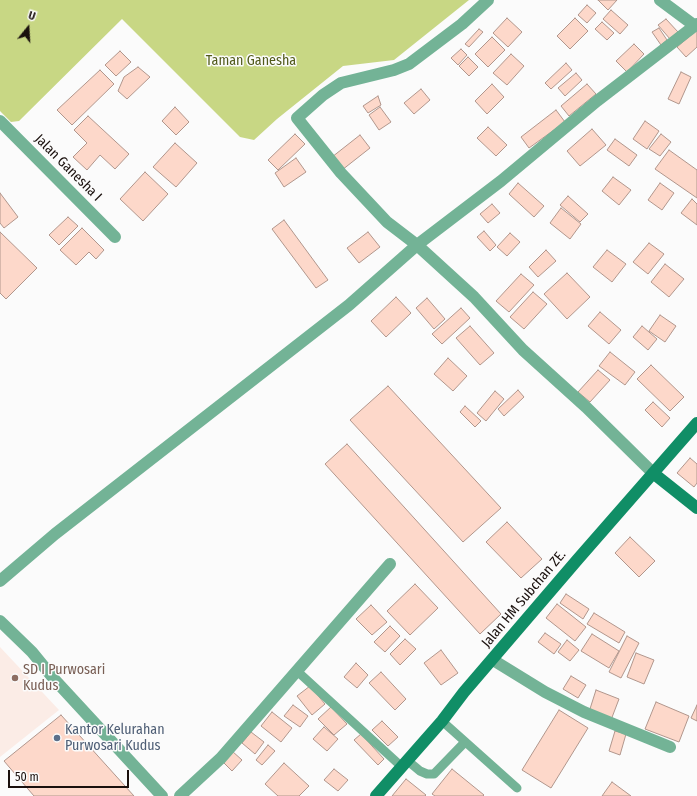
<!DOCTYPE html>
<html>
<head>
<meta charset="utf-8">
<style>
  body { margin:0 }
  #map { position:relative; width:697px; height:796px; overflow:hidden; background:#fbfbfb; font-family:"Fira Sans Condensed",sans-serif }
  canvas { display:block }
  .north { position:absolute; left:8px; top:8px; width:40px; height:40px; -webkit-text-stroke:3px #fbfbfb; paint-order:stroke; rotate:18deg; font-size:11px; font-weight:700; line-height:16px; text-align:center; color:#1a100d }
  .north::after { content:''; display:block; margin:auto; width:14px; height:18px; background:#1a100d; clip-path:polygon(50% 0,100% 100%,50% 72%,0 100%) }
  .scale { position:absolute; left:8px; top:770px; width:121px; height:18px; box-sizing:border-box; border:2px solid #1a100d; border-top:0; padding-left:5px; font-size:12px; line-height:14px; white-space:nowrap; color:#1a100d; -webkit-text-stroke:3px #fbfbfb; paint-order:stroke }
</style>
</head>
<body>
<div id="map">
<canvas width="697" height="796"></canvas>
<div class="north">U</div>
<div class="scale">50 m</div>
</div>
<script>
const ctx = document.querySelector('canvas').getContext('2d');
ctx.lineJoin = 'round';
function paint(path, color) {
  ctx.fillStyle = color;
  ctx.fill(path, 'evenodd');
}
function poly(rows) {
  const path = new Path2D();
  for (const r of rows) {
    path.moveTo(r[0], r[1]);
    for (let i = 2; i < r.length; i += 2) path.lineTo(r[i], r[i + 1]);
  }
  return path;
}
function stroke(path, color, width, dash) {
  ctx.strokeStyle = color;
  ctx.lineWidth = width;
  ctx.lineCap = dash ? 'butt' : 'round';
  ctx.setLineDash(dash || []);
  ctx.stroke(path);
}
function label(font, color, halo, rows, align = 'center') {
  ctx.font = font + ' "Fira Sans Condensed",sans-serif';
  ctx.lineWidth = 3;
  ctx.setLineDash([]);
  ctx.textBaseline = 'middle';
  ctx.strokeStyle = halo;
  ctx.fillStyle = color;
  for (const [text, x, y, turn = 0] of rows) {
    ctx.save();
    ctx.translate(x, y);
    ctx.rotate((+turn || 0) * Math.PI / 180);
    ctx.textAlign = isNaN(turn) ? turn : align;
    if (halo) ctx.strokeText(text, 0, 0);
    ctx.fillText(text, 0, 0);
    ctx.restore();
  }
}
paint(poly([
  [0,647,59,710,0,757]
]), '#fbece6');
paint(poly([
  [0,0,469,0,394,60,343,66,277,119,254,140,240,137,122,19,19,121,11,122,0,111]
]), '#c8d784');
const building = poly([
  [598,0,617,0,608,10,598,0],
  [587,5,596,13,587,23,578,15,587,5],
  [611,10,628,25,620,34,603,19,611,10],
  [507,18,522,32,508,47,493,33,507,18],
  [575,18,588,31,570,49,557,36,575,18],
  [666,19,678,32,670,39,658,25,666,19],
  [602,22,614,33,607,40,595,29,602,22],
  [659,28,667,40,661,45,652,32,659,28],
  [479,29,483,32,469,47,465,44,479,29],
  [697,30,697,47,686,57,677,47,697,30],
  [492,37,505,50,488,67,475,54,492,37],
  [634,44,644,54,627,72,616,61,634,44],
  [461,49,467,55,458,65,451,58,461,49],
  [120,51,131,62,116,76,105,65,120,51],
  [511,54,524,66,507,85,493,73,511,54],
  [468,57,478,67,469,76,459,66,468,57],
  [566,63,572,70,551,89,545,83,566,63],
  [138,67,150,77,127,99,118,91,124,77,138,67],
  [100,70,114,84,72,125,57,110,100,70],
  [681,72,691,77,679,104,668,99,681,72],
  [576,73,582,80,565,96,558,88,576,73],
  [492,84,504,97,487,114,475,101,492,84],
  [587,84,596,94,569,116,561,106,587,84],
  [421,89,430,100,414,114,404,103,421,89],
  [378,96,381,105,368,113,363,106,378,96],
  [175,107,189,122,176,135,162,121,175,107],
  [380,107,391,122,379,130,369,115,380,107],
  [556,110,565,122,529,148,521,137,556,110],
  [88,116,129,154,115,169,100,155,87,170,73,157,87,143,74,130,88,116],
  [645,121,659,131,647,149,633,139,645,121],
  [488,127,507,145,496,156,477,138,488,127],
  [592,129,606,145,580,166,567,151,592,129],
  [295,134,305,144,278,170,268,160,295,134],
  [661,134,671,142,660,156,649,149,661,134],
  [360,135,370,148,342,170,332,157,360,135],
  [615,139,637,155,629,166,607,150,615,139],
  [175,143,197,163,176,187,153,167,175,143],
  [669,150,697,170,697,198,655,169,669,150],
  [296,158,306,172,284,187,275,173,296,158],
  [145,172,168,194,143,221,120,199,145,172],
  [613,177,631,190,619,205,602,191,613,177],
  [518,183,544,206,534,217,509,194,518,183],
  [660,183,674,193,662,210,648,200,660,183],
  [0,193,18,217,4,228,0,223,0,193],
  [568,196,588,214,580,222,560,205,568,196],
  [692,199,697,204,697,225,681,213,692,199],
  [492,204,500,213,488,223,480,214,492,204],
  [561,208,581,224,570,239,550,223,561,208],
  [68,217,78,226,59,245,49,235,68,217],
  [284,220,328,280,316,288,272,229,284,220],
  [82,228,104,250,96,259,89,252,76,265,60,250,82,228],
  [484,231,496,245,490,251,477,237,484,231],
  [0,232,37,268,6,299,0,293,0,232],
  [368,232,380,247,359,263,347,248,368,232],
  [510,233,520,242,507,256,497,247,510,233],
  [649,243,664,254,648,274,633,262,649,243],
  [546,250,556,261,538,277,529,267,546,250],
  [607,250,626,264,612,282,593,267,607,250],
  [665,264,684,279,669,297,651,282,665,264],
  [567,273,590,297,567,319,544,294,567,273],
  [521,274,534,285,509,312,496,301,521,274],
  [533,292,547,304,524,329,510,317,533,292],
  [396,297,411,313,386,337,371,321,396,297],
  [427,298,445,319,434,329,416,308,427,298],
  [461,308,470,318,442,344,432,334,461,308],
  [600,312,621,330,609,344,588,326,600,312],
  [660,315,676,326,665,342,649,331,660,315],
  [470,326,494,353,480,365,456,338,470,326],
  [642,326,657,339,648,350,633,337,642,326],
  [610,352,635,372,625,385,599,366,610,352],
  [448,358,467,376,453,391,434,374,448,358],
  [651,365,684,397,670,411,637,379,651,365],
  [598,370,610,380,590,402,578,392,598,370],
  [388,386,501,508,463,542,350,420,388,386],
  [518,390,524,397,504,416,498,409,518,390],
  [495,391,504,399,486,421,477,413,495,391],
  [653,402,670,418,662,427,645,410,653,402],
  [465,406,481,421,475,427,460,412,465,406],
  [347,444,501,614,480,634,325,464,347,444],
  [690,458,697,464,697,483,694,487,677,473,690,458],
  [507,522,542,559,521,578,486,542,507,522],
  [630,537,655,561,639,577,615,553,630,537],
  [415,584,438,608,410,635,387,611,415,584],
  [566,594,589,609,583,619,560,603,566,594],
  [557,604,586,627,575,641,546,618,557,604],
  [371,605,387,622,372,635,356,619,371,605],
  [594,613,625,632,619,643,587,624,594,613],
  [390,626,400,636,385,652,374,642,390,626],
  [545,633,561,644,554,654,538,642,545,633],
  [592,634,619,651,609,668,581,651,592,634],
  [627,636,639,643,621,678,609,672,627,636],
  [405,639,416,649,400,665,390,654,405,639],
  [567,640,579,650,570,661,558,652,567,640],
  [441,650,458,673,441,685,424,663,441,650],
  [636,653,654,660,644,684,627,677,636,653],
  [356,663,368,675,357,688,344,677,356,663],
  [381,672,406,699,395,710,369,683,381,672],
  [571,676,586,685,578,698,563,689,571,676],
  [310,686,325,704,312,715,297,696,310,686],
  [596,690,619,699,611,720,589,712,596,690],
  [656,702,689,716,679,742,645,729,656,702],
  [293,705,308,716,300,727,284,716,293,705],
  [697,705,697,721,691,718,697,705],
  [331,707,347,724,334,735,318,719,331,707],
  [559,710,588,728,551,788,522,770,559,710],
  [272,712,292,728,281,742,261,726,272,712],
  [61,715,134,796,34,796,4,761,61,715],
  [382,721,398,737,388,746,372,730,382,721],
  [324,727,338,739,327,751,313,739,324,727],
  [615,731,626,734,620,755,609,751,615,731],
  [251,732,264,742,255,754,242,743,251,732],
  [361,734,384,759,378,765,354,740,361,734],
  [268,745,275,751,262,765,256,760,268,745],
  [232,751,242,760,232,771,222,761,232,751],
  [284,763,309,786,299,796,278,796,265,784,284,763],
  [334,769,348,780,338,791,324,780,334,769],
  [452,769,484,795,483,796,435,796,432,794,452,769],
  [406,779,426,795,425,796,392,796,406,779],
  [612,782,631,796,602,796,612,782]
]);
paint(building, '#fdd8ca');
stroke(building, '#b1968c', 1);
stroke(poly([
  [297,671,402,767],
  [442,721,517,788],
  [408,761,420,771,427,774,434,774,465,742]
]), '#73b396', 9);
stroke(poly([
  [488,0,462,24,409,64,394,70,341,83,323,95,297,118,341,173,387,222,417,245,474,297,523,350,586,407,653,473],
  [660,0,695,26],
  [0,121,115,237],
  [0,581,55,534,349,305,417,245,501,181,597,101,697,24],
  [0,621,32,652,54,679,162,796],
  [493,660,545,692,584,712,670,747],
  [180,796,221,758,390,564]
]), '#73b396', 12);
stroke(poly([
  [653,473,697,508],
  [376,796,442,721,464,692,578,559,697,423]
]), '#108e66', 12);
for (const [x, y, r, color] of [
  [15,678,4,"#8d6e63"],
  [57,738,4,"#5c6f8a"]
]) {
  const dot = new Path2D();
  dot.arc(x, y, r, 0, 2 * Math.PI);
  ctx.fillStyle = color;
  ctx.fill(dot);
  stroke(dot, '#fbfbfb', 1.5);
}
label('14px', '#525b1c', '#fbfbfb', [
  ["Taman Ganesha",251,61]
]);
label('14px', '#1a100d', '#fbfbfb', [
  ["Jalan Ganesha I",68,168,45],
  ["Jalan HM Subchan ZE.",524,599,-50]
]);
label('14px', '#785e54', '#fbfbfb', [
  ["SD I Purwosari",23,670],
  ["Kudus",23,686]
], 'left');
label('14px', '#4e5e75', '#fbfbfb', [
  ["Kantor Kelurahan",65,730],
  ["Purwosari Kudus",65,746]
], 'left');
</script>
</body>
</html>
